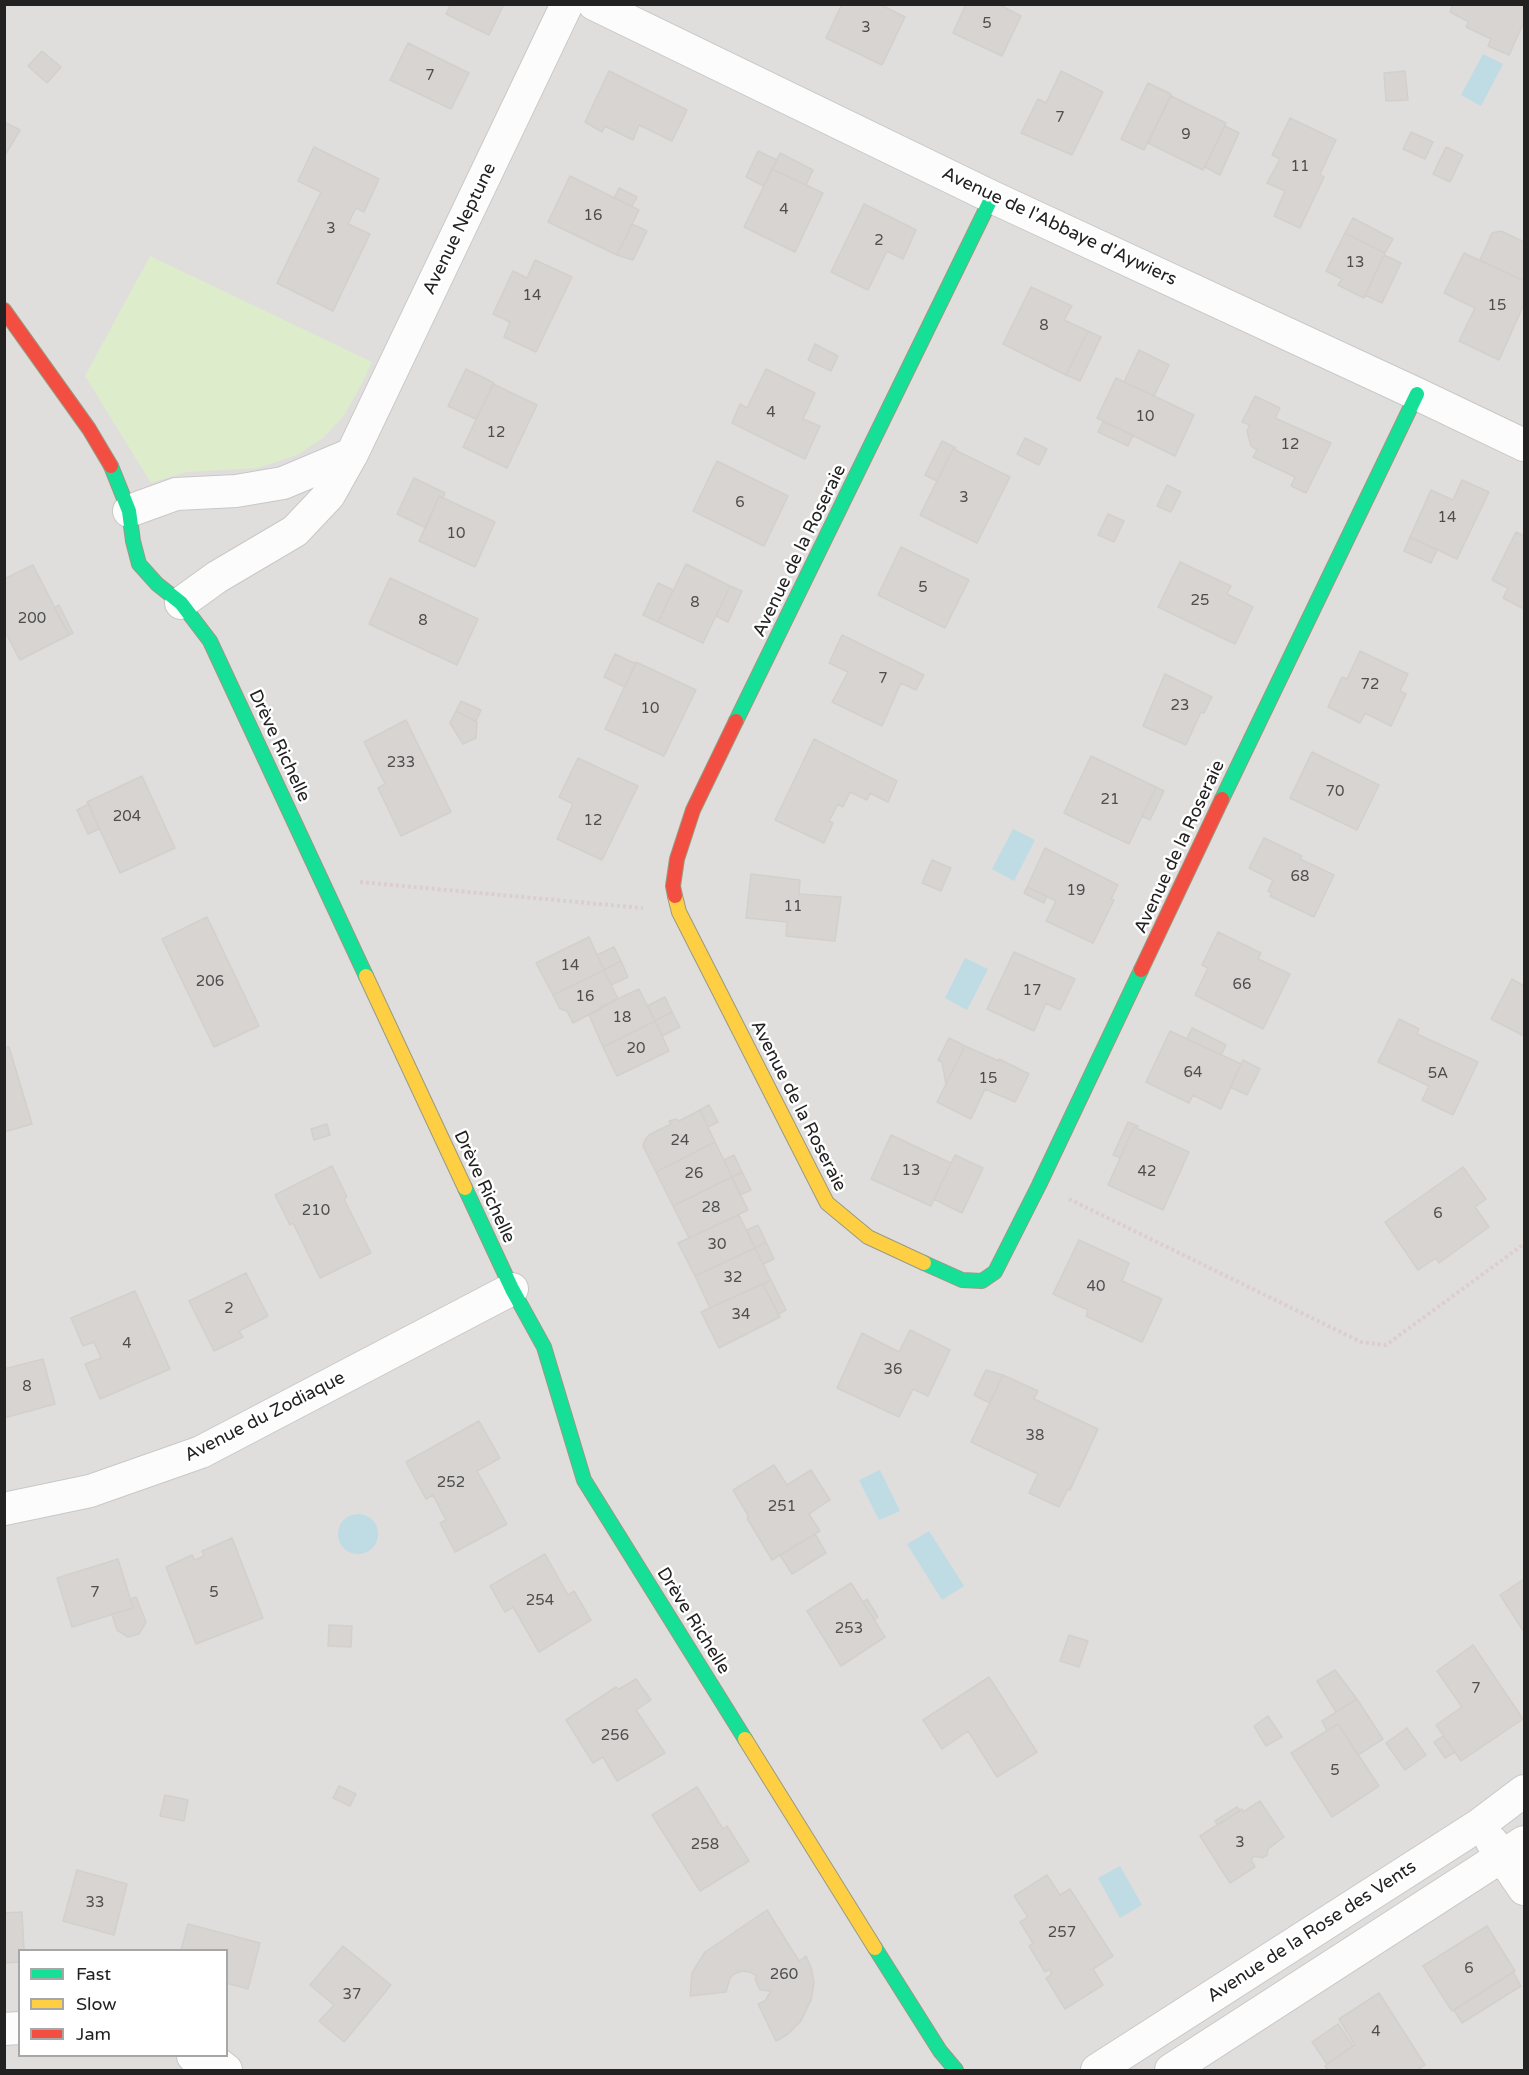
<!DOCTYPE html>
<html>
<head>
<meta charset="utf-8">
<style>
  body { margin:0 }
  #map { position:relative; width:1529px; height:2075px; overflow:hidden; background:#f0eeeb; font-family:"Varela Round",sans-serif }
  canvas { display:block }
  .frame { position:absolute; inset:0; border:6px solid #222; pointer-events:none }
  .legend { position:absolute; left:18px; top:1949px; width:210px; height:108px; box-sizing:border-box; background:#fff; border:2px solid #a7a7a7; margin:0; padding:8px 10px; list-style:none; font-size:18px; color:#222 }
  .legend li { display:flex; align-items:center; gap:12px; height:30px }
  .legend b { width:30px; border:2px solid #a7a7a7 }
</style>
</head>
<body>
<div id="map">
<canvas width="1529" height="2075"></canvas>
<div class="frame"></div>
<ul class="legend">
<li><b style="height:8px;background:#16e098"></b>Fast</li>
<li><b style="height:8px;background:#ffcf43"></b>Slow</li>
<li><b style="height:8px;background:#f24e42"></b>Jam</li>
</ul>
</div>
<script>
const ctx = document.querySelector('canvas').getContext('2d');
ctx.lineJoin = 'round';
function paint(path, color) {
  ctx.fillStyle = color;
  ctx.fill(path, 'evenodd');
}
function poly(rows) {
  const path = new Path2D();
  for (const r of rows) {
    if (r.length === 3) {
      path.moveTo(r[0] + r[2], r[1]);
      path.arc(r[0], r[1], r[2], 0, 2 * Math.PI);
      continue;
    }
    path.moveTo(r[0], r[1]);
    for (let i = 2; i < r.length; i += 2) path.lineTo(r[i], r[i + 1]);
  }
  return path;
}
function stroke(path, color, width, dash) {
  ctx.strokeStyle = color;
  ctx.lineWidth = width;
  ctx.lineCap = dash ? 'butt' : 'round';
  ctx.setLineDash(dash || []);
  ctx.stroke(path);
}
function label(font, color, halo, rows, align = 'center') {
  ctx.font = font + ' "Varela Round",sans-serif';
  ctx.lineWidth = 5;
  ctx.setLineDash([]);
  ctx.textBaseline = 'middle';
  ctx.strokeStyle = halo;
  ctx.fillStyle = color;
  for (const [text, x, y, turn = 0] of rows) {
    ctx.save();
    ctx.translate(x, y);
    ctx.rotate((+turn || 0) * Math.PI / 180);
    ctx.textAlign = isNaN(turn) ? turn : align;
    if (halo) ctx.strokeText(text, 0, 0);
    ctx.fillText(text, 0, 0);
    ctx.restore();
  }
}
paint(poly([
  [5,5,1524,5,1524,2070,5,2070],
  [20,1950,226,1950,226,2056,20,2056]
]), '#dfdedc');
paint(poly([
  [150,256,372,362,362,384,343,417,323,438,297,455,258,468,186,472,151,483,85,376]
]), '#ddeccb');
paint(poly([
  [1483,54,1503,64,1481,106,1461,95],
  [1013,829,1035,840,1014,881,992,869],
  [965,958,988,969,967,1010,945,998],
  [880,1470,900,1511,879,1520,859,1480],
  [358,1534,20],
  [929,1531,964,1586,942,1600,907,1544],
  [1120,1866,1142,1905,1120,1918,1098,1878]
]), '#bfdbe3');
const building = poly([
  [451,4,504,4,489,35,446,14,451,4],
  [842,4,879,4,905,17,882,65,826,38,842,4],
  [966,4,998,4,1021,16,1002,56,953,33,966,4],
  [1453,4,1524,4,1524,22,1509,55,1488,46,1491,39,1466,27,1469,22,1450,12,1453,4],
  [408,43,469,73,451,109,390,80,408,43],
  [42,51,61,67,47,83,28,66,42,51],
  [609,71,687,110,672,141,639,125,633,140,605,126,602,132,585,122,609,71],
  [1061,71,1103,92,1072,155,1021,133,1038,99,1046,103,1061,71],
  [1405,71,1408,100,1386,101,1384,73,1405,71],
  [1148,83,1171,94,1144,150,1121,139,1148,83],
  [1171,96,1226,123,1203,170,1148,143,1171,96],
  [1290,118,1336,140,1320,174,1324,177,1300,228,1274,216,1285,191,1267,183,1280,159,1272,155,1290,118],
  [4,122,20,130,4,157,4,122],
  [1225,126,1239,133,1220,175,1205,167,1225,126],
  [1411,132,1433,142,1425,159,1403,149,1411,132],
  [314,147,379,179,364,212,356,208,348,224,370,234,333,311,277,283,321,192,298,181,314,147],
  [1446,147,1463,155,1450,182,1433,174,1446,147],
  [758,151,777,160,764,186,746,177,758,151],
  [780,153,813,170,806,185,772,169,780,153],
  [772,169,823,193,795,252,744,227,772,169],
  [570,176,639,210,617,255,548,222,570,176],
  [619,188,637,197,632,206,614,198,619,188],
  [864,204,916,230,903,259,887,251,868,290,831,272,864,204],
  [1353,218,1393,239,1385,253,1345,233,1353,218],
  [632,224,647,231,633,260,617,255,632,224],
  [1501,231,1524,242,1524,281,1480,260,1492,233,1501,231],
  [1345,233,1385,253,1364,298,1338,285,1342,279,1326,271,1345,233],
  [1464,253,1524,281,1524,304,1499,360,1459,341,1475,308,1444,293,1464,253],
  [1384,255,1401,263,1382,303,1365,295,1384,255],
  [535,260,572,277,536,352,504,337,510,322,493,314,513,271,527,278,535,260],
  [1031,287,1072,306,1064,320,1088,331,1066,375,1003,344,1031,287],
  [1088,331,1101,337,1080,381,1066,375,1088,331],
  [815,344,838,356,831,371,808,360,815,344],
  [1139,350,1169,365,1154,396,1124,382,1139,350],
  [466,369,494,383,476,419,448,406,466,369],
  [766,369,815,393,803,419,820,426,805,459,732,423,740,404,747,408,766,369],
  [1116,378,1194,415,1175,456,1097,418,1116,378],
  [493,384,537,405,507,468,463,447,493,384],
  [1255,396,1280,408,1275,418,1331,443,1306,493,1291,486,1295,477,1253,457,1257,450,1251,446,1247,431,1250,425,1242,422,1255,396],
  [1103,422,1133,435,1128,446,1098,432,1103,422],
  [1025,438,1047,449,1039,465,1017,454,1025,438],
  [942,441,956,448,955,450,953,449,937,481,925,475,942,441],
  [953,449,1010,477,977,543,920,515,953,449],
  [717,461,788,496,764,546,693,511,717,461],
  [414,478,445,493,443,498,439,496,426,528,397,514,414,478],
  [1462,480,1489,492,1457,559,1410,537,1431,490,1453,500,1462,480],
  [1167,485,1181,492,1171,512,1157,506,1167,485],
  [439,496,495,522,475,567,419,541,439,496],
  [1108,514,1124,521,1114,542,1098,535,1108,514],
  [1516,532,1524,536,1524,609,1503,598,1508,588,1492,580,1516,532],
  [1410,537,1437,550,1431,563,1404,551,1410,537],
  [901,547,969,580,945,628,878,595,901,547],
  [1180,562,1231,586,1227,594,1253,607,1235,644,1158,607,1180,562],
  [686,564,730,586,703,643,658,622,686,564],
  [33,565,69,635,20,660,4,630,4,579,33,565],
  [390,578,478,619,457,665,369,624,390,578],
  [658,583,673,590,658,622,643,615,658,583],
  [730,586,742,591,728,622,716,616,730,586],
  [59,605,73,633,69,635,54,608,59,605],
  [842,635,924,675,916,690,901,683,882,726,832,702,848,672,829,663,842,635],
  [1360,651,1408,674,1400,691,1406,694,1391,726,1365,713,1360,723,1328,707,1342,677,1347,679,1360,651],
  [615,654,636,664,625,687,604,677,615,654],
  [636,662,696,690,664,756,605,729,636,662],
  [1165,674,1212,697,1204,713,1201,712,1186,745,1143,726,1165,674],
  [461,701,481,710,476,721,456,711,461,701],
  [456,711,477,722,476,738,463,744,450,723,456,711],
  [406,720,451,812,401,836,378,788,385,784,364,742,406,720],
  [814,739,897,781,888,802,870,793,867,800,850,792,843,807,838,804,829,821,833,823,824,843,775,820,814,739],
  [1312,752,1379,785,1357,830,1290,798,1312,752],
  [1091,756,1156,787,1129,844,1064,813,1091,756],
  [578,758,638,786,602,860,557,839,573,804,559,797,578,758],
  [142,776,175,848,120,873,87,802,142,776],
  [1156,787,1164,791,1150,820,1142,816,1156,787],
  [89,804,99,829,88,834,77,810,89,804],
  [1264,838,1302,856,1300,859,1334,875,1314,917,1270,896,1272,893,1268,891,1273,880,1249,868,1264,838],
  [1045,848,1118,885,1111,899,1114,900,1093,943,1046,921,1056,901,1027,887,1045,848],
  [932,860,951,868,941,891,922,883,932,860],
  [751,874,800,880,799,894,841,897,835,941,786,936,787,922,746,918,751,874],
  [1027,887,1047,896,1044,903,1024,893,1027,887],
  [207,917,259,1026,214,1047,162,939,207,917],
  [1218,932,1261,953,1258,959,1290,974,1263,1029,1195,995,1208,968,1202,965,1218,932],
  [589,937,604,970,553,995,536,963,589,937],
  [614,947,621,961,604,970,597,955,614,947],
  [1014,952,1075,979,1060,1010,1046,1003,1034,1031,987,1009,1014,952],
  [621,961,628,977,611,985,604,970,621,961],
  [604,970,618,999,573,1023,567,1011,560,1009,553,995,604,970],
  [1512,979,1524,986,1524,1036,1491,1019,1512,979],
  [639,989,655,1021,603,1047,589,1015,601,1009,600,1007,639,989],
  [665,997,672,1012,655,1021,647,1006,665,997],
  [672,1012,680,1027,662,1036,655,1021,672,1012],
  [1399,1019,1419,1029,1417,1034,1478,1062,1453,1115,1422,1100,1429,1086,1378,1062,1399,1019],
  [655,1021,669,1051,617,1076,603,1047,655,1021],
  [1192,1028,1226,1045,1221,1055,1187,1039,1192,1028],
  [1170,1031,1241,1064,1221,1109,1193,1095,1189,1103,1146,1082,1170,1031],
  [949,1038,965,1046,946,1084,942,1062,938,1060,949,1038],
  [965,1046,999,1061,999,1059,1029,1074,1015,1102,985,1089,971,1119,937,1102,965,1046],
  [9,1047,32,1124,4,1132,4,1048,9,1047],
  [1243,1060,1260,1069,1247,1095,1230,1087,1243,1060],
  [709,1105,718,1122,708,1127,700,1110,709,1105],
  [700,1110,715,1142,656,1172,643,1146,645,1140,649,1135,671,1124,669,1121,676,1119,679,1121,700,1110],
  [1128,1122,1138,1126,1137,1129,1134,1127,1120,1158,1113,1155,1128,1122],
  [327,1124,330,1135,314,1140,311,1129,327,1124],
  [1134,1127,1189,1152,1163,1210,1108,1185,1134,1127],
  [891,1135,951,1163,931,1206,871,1179,891,1135],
  [715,1142,732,1177,673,1206,656,1172,715,1142],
  [734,1155,742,1172,732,1177,724,1160,734,1155],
  [955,1155,983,1168,962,1213,934,1199,955,1155],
  [332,1166,347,1197,344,1199,371,1253,320,1278,293,1223,290,1225,275,1195,332,1166],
  [1463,1167,1486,1199,1475,1207,1489,1227,1439,1263,1436,1258,1418,1270,1385,1222,1463,1167],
  [742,1172,751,1190,740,1195,732,1177,742,1172],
  [732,1177,748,1210,689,1238,673,1206,732,1177],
  [739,1215,755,1248,695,1276,678,1243,739,1215],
  [758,1225,766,1242,755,1248,747,1230,758,1225],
  [1079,1240,1129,1263,1122,1281,1162,1299,1142,1342,1086,1316,1088,1310,1053,1294,1079,1240],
  [766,1242,774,1259,763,1264,755,1248,766,1242],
  [755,1248,771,1280,710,1308,695,1276,755,1248],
  [246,1273,268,1316,239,1331,243,1337,214,1351,189,1301,246,1273],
  [771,1280,786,1310,778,1314,763,1284,771,1280],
  [763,1284,780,1317,719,1348,701,1312,763,1284],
  [135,1291,170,1369,100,1399,85,1364,101,1358,94,1342,83,1346,71,1318,135,1291],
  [910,1330,950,1350,928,1396,913,1389,899,1417,837,1388,862,1333,899,1352,910,1330],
  [43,1359,55,1404,4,1418,4,1369,43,1359],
  [986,1370,1003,1375,990,1403,974,1395,986,1370],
  [1003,1375,1038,1391,1034,1399,1098,1429,1070,1490,1068,1489,1059,1507,1029,1493,1038,1474,971,1442,1003,1375],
  [479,1421,500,1458,477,1471,507,1524,455,1552,440,1523,446,1520,433,1495,426,1499,406,1462,479,1421],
  [774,1465,787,1485,811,1470,830,1500,809,1514,820,1531,772,1560,747,1518,749,1517,733,1490,774,1465],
  [815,1534,826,1553,792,1574,780,1555,815,1534],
  [232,1538,263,1618,196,1644,166,1567,192,1555,195,1560,204,1556,202,1551,232,1538],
  [545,1554,568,1595,574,1591,591,1620,539,1652,513,1607,505,1612,490,1586,545,1554],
  [118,1559,133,1608,72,1627,57,1578,118,1559],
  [1524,1579,1524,1632,1500,1595,1524,1579],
  [851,1583,885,1637,841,1666,807,1611,851,1583],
  [136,1597,146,1622,139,1634,128,1637,117,1630,112,1614,133,1608,130,1599,136,1597],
  [867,1599,878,1617,874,1620,863,1602,867,1599],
  [329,1625,352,1626,351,1647,328,1646,329,1625],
  [1069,1635,1088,1641,1079,1667,1060,1661,1069,1635],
  [1473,1645,1523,1719,1461,1761,1436,1725,1462,1707,1437,1671,1473,1645],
  [1335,1670,1357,1699,1336,1712,1317,1681,1335,1670],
  [989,1677,1037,1752,997,1777,968,1731,942,1749,923,1720,989,1677],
  [636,1679,651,1700,636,1710,665,1753,617,1781,603,1757,593,1763,566,1720,616,1687,619,1689,636,1679],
  [1357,1699,1383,1739,1358,1755,1338,1724,1327,1731,1322,1721,1357,1699],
  [1268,1716,1282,1737,1266,1746,1254,1726,1268,1716],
  [1338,1724,1379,1786,1332,1817,1291,1753,1338,1724],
  [1407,1728,1426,1755,1405,1770,1386,1743,1407,1728],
  [1443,1736,1455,1752,1445,1758,1434,1742,1443,1736],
  [339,1786,356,1794,350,1806,333,1798,339,1786],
  [697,1787,723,1829,727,1826,749,1861,700,1891,652,1815,697,1787],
  [165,1795,188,1800,184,1821,160,1816,165,1795],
  [1260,1801,1284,1837,1268,1849,1267,1855,1262,1858,1255,1856,1251,1859,1255,1867,1230,1883,1200,1836,1242,1809,1243,1812,1260,1801],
  [1237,1807,1240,1811,1218,1825,1215,1821,1237,1807],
  [77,1870,127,1884,114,1935,63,1921,77,1870],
  [1047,1875,1060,1895,1070,1889,1113,1956,1093,1969,1103,1985,1065,2009,1046,1978,1052,1974,1049,1969,1045,1972,1029,1946,1033,1943,1020,1922,1028,1917,1014,1896,1047,1875],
  [767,1910,799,1961,806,1956,811,1967,814,1983,811,2000,801,2021,788,2034,776,2041,758,2004,765,2001,771,1991,760,1990,755,1979,757,1976,750,1972,742,1971,734,1974,730,1978,726,1992,690,1996,692,1973,705,1952,767,1910],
  [22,1912,24,1950,20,1950,20,1962,4,1963,4,1913,22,1912],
  [188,1924,260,1943,248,1989,226,1983,226,1950,181,1950,188,1924],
  [1487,1926,1515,1971,1452,2011,1423,1966,1487,1926],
  [343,1946,391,1985,344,2042,319,2021,334,2005,310,1985,343,1946],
  [1513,1972,1521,1986,1462,2023,1454,2010,1513,1972],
  [1379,1993,1425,2065,1417,2070,1328,2070,1325,2066,1355,2045,1339,2019,1379,1993],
  [1338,2024,1353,2046,1327,2064,1312,2042,1338,2024]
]);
paint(building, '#d7d4d2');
stroke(building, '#d3d0cc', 1.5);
const street = poly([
  [594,4,992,197,1417,394,1524,445],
  [129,511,176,494,236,491,283,483,352,454],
  [181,603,217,577,295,531,329,495,352,454,567,4],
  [4,1509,90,1491,201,1452,512,1289],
  [1492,1842,1524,1889],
  [4,2029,20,2028],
  [193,2056,217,2063,226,2070],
  [1097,2070,1479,1825,1524,1791],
  [1171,2070,1524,1842]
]);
const fast = poly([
  [111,466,129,511,133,541,139,564,157,584,181,603,210,641,366,976],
  [736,721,992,197],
  [1222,799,1417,394],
  [465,1188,512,1289,544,1347,584,1480,745,1739],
  [924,1263,962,1280,982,1281,995,1272,1039,1185,1141,970],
  [875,1948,940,2051,956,2070]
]);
const slow = poly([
  [675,896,679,912,827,1203,868,1237,924,1263],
  [366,976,465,1188],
  [745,1739,875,1948]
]);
const jam = poly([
  [4,310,89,429,111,466],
  [675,896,673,886,677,859,693,810,736,721],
  [1141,970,1222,799]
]);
stroke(street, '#c9c8c7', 34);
stroke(fast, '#999a82', 16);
stroke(slow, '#999a82', 16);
stroke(jam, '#999a82', 16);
stroke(poly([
  [360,882,643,908],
  [1069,1199,1361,1342,1386,1345,1524,1244]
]), '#dccecd', 4, [3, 3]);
stroke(street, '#fdfcfc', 32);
stroke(fast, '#16e098', 14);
stroke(slow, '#ffcf43', 14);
stroke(jam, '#f24e42', 14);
label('15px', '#4f4e4e', null, [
  ["5",987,24],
  ["3",866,28],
  ["7",430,76],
  ["7",1060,118],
  ["9",1186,135],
  ["11",1300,167],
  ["4",784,210],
  ["16",593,216],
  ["3",331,229],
  ["2",879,241],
  ["13",1355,263],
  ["14",532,296],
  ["15",1497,306],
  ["8",1044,326],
  ["4",771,413],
  ["10",1145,417],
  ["12",496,433],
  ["12",1290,445],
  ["3",964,498],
  ["6",740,503],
  ["14",1447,518],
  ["10",456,534],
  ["5",923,588],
  ["25",1200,601],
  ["8",695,603],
  ["200",32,619],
  ["8",423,621],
  ["7",883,679],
  ["72",1370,685],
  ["23",1180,706],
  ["10",650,709],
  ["233",401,763],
  ["70",1335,792],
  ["21",1110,800],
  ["204",127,817],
  ["12",593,821],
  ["68",1300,877],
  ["19",1076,891],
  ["11",793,907],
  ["14",570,966],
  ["206",210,982],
  ["66",1242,985],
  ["17",1032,991],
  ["16",585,997],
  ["18",622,1018],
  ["20",636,1049],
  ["64",1193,1073],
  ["5A",1438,1074],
  ["15",988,1079],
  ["24",680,1141],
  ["13",911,1171],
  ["42",1147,1172],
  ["26",694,1174],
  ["28",711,1208],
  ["210",316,1211],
  ["6",1438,1214],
  ["30",717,1245],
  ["32",733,1278],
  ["40",1096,1287],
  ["2",229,1309],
  ["34",741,1315],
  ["4",127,1344],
  ["36",893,1370],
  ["8",27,1387],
  ["38",1035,1436],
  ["252",451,1483],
  ["251",782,1507],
  ["7",95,1593],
  ["5",214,1593],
  ["254",540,1601],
  ["253",849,1629],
  ["7",1476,1689],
  ["256",615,1736],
  ["5",1335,1771],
  ["3",1240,1843],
  ["258",705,1845],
  ["33",95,1903],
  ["257",1062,1933],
  ["6",1469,1969],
  ["260",784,1975],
  ["37",352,1995],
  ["4",1376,2032]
]);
label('18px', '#222', '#fff', [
  ["Avenue de l'Abbaye d'Aywiers",1059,227,25],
  ["Avenue Neptune",460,229,-64],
  ["Avenue de la Roseraie",800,551,-64],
  ["Drève Richelle",279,746,65],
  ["Avenue de la Roseraie",1180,847,-65],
  ["Avenue de la Roseraie",798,1106,63],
  ["Drève Richelle",484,1187,65],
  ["Avenue du Zodiaque",265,1417,-27],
  ["Drève Richelle",693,1621,58],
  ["Avenue de la Rose des Vents",1312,1932,-33]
]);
</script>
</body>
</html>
